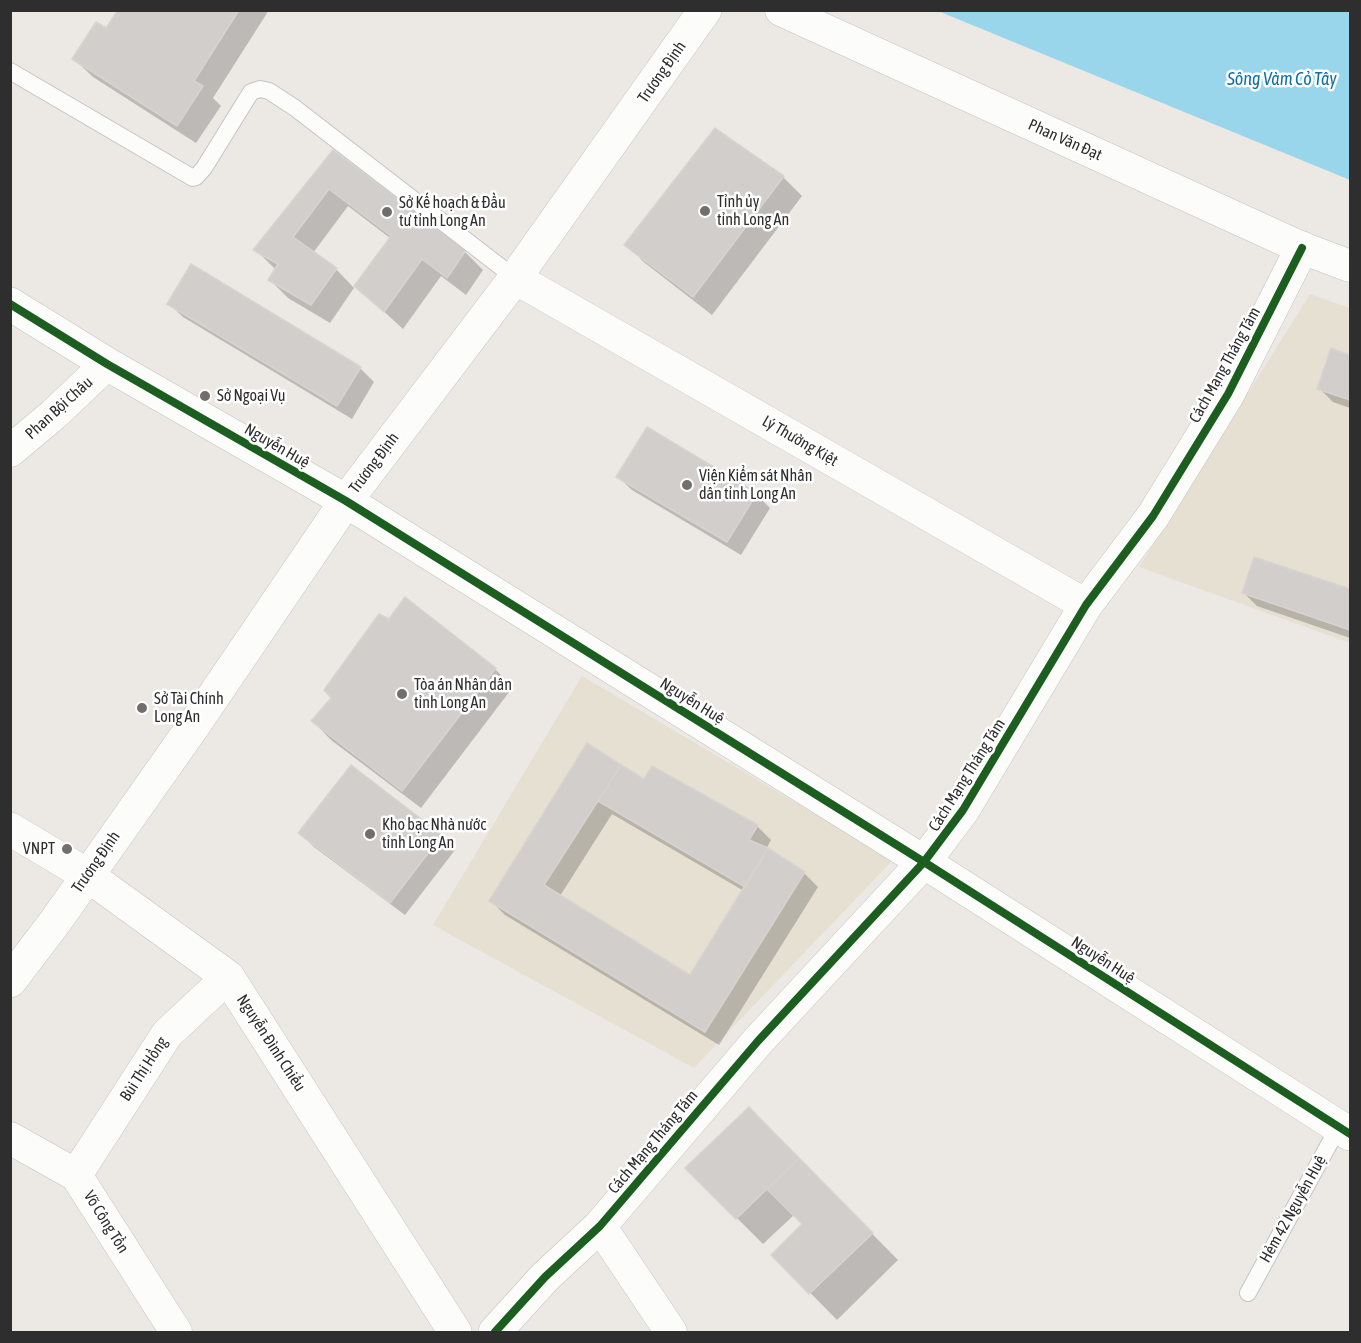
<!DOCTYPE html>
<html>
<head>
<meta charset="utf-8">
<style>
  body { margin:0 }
  #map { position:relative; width:1361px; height:1343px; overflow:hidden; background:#ece8e4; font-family:"Asap Condensed",sans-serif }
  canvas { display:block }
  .frame { position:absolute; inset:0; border:12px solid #2e2e2e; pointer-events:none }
</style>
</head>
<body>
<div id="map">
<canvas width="1361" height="1343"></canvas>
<div class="frame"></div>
</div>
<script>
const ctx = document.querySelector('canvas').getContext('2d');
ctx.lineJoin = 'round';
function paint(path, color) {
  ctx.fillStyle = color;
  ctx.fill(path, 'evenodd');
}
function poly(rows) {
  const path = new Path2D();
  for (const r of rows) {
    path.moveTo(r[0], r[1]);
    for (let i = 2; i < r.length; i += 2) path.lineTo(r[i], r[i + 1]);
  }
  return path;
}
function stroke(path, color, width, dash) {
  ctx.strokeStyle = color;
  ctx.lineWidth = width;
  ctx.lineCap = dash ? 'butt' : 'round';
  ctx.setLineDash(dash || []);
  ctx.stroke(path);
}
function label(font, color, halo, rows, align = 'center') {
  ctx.font = font + ' "Asap Condensed",sans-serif';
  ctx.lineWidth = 5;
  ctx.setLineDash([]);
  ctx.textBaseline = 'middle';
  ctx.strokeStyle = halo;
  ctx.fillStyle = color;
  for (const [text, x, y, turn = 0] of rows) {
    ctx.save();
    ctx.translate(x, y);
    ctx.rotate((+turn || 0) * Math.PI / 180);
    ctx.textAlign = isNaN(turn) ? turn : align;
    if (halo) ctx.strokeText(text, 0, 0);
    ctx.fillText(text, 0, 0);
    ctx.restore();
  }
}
paint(poly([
  [1310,294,1350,308,1350,643,1139,567],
  [582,676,893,860,694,1068,433,925]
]), '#e6e0d3');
paint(poly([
  [938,11,1350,11,1350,180]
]), '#99d6ec');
paint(poly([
  [120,10,269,10,213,98,221,106,196,143,93,77,74,59,107,30],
  [715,130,783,177,802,196,712,315,645,263,626,245],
  [333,152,465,252,483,270,466,295,441,276,403,329,356,286,390,238,348,206,313,253,336,269,354,288,330,323,288,298,270,280,276,270,255,249],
  [169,304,360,368,374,382,352,419,183,317],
  [1332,350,1350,357,1350,408,1333,402,1319,388],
  [647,429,756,494,770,508,741,555,632,490,618,477],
  [1255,559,1350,591,1350,638,1257,606,1243,592],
  [495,669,513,687,421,808,331,740,313,721],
  [587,745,645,781,757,826,771,840,766,849,804,873,818,887,719,1045,505,915,491,901],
  [612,814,744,891,691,977,560,896],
  [300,833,441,836,455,850,405,915,314,847],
  [749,1109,898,1260,837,1320,773,1255,804,1224,795,1214,763,1244,687,1168]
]), '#0003');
const building = poly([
  [118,10,239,10,194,81,203,86,177,126,72,59,96,22,106,28,118,10],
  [715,128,784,176,693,297,624,245,715,128],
  [333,150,466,250,447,278,422,259,384,312,354,286,391,236,329,189,293,237,337,268,311,305,268,280,278,264,253,250,333,150],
  [191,264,361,367,337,406,167,304,191,264],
  [1331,348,1350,355,1350,400,1317,389,1331,348],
  [647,427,757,493,727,542,616,477,647,427],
  [1254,557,1350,589,1350,630,1242,593,1254,557],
  [405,597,496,668,402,791,311,721,331,698,324,690,379,614,389,619,405,597],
  [587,743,621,765,544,885,690,975,768,848,805,872,705,1032,489,901,587,743],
  [351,765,442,835,390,903,298,833,351,765],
  [621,765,644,779,652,766,758,825,749,840,768,848,745,887,598,801,621,765],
  [749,1107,799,1158,736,1219,685,1168,749,1107],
  [799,1158,873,1233,809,1294,771,1255,802,1224,767,1189,799,1158]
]);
paint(building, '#d1cecb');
stroke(building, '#d7d4d0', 1.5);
const lane = poly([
  [10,71,193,178,196,177,204,168,251,92,260,89,269,91,295,108,515,278],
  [1248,1293,1339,1126]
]);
const street = poly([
  [781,10,1302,248,1350,266],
  [515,278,1086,605],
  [10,451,53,415,107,364],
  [10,1138,76,1175,176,1332],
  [76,1175,167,1034,228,977],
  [600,1226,671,1332]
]);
const secondary = poly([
  [10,304,107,364,346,501,924,862,1350,1134],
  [10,829,87,875,228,977,455,1332],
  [10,981,55,922,194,725,346,501,515,278,705,10],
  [495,1332,545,1277,600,1226,758,1041,924,862,963,810,1086,605,1153,516,1228,394,1302,248]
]);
stroke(lane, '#c5c4c5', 18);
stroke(street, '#c5c4c5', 33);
stroke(secondary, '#c5c4c5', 34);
stroke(lane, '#fcfcfb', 16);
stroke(street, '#fcfcfb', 32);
stroke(secondary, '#fcfcfb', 33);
stroke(poly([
  [10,304,107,364,346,501,924,862,1350,1134],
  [495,1332,545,1277,600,1226,758,1041,924,862,963,810,1086,605,1153,516,1228,394,1302,248]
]), '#1b5e20', 8);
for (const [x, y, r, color] of [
  [705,211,6,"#706f6e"],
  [387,212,6,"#706f6e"],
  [205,396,6,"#706f6e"],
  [687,485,6,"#706f6e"],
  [402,694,6,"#706f6e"],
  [142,708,6,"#706f6e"],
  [370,834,6,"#706f6e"],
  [67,849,6,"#706f6e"]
]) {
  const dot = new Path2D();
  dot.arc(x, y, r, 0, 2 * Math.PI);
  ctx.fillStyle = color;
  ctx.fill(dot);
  stroke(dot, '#fff', 2);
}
label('16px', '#2e2e2e', '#fff', [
  ["Trương Định",662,72,-55],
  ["Phan Văn Đạt",1065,140,24],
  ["Cách Mạng Tháng Tám",1225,365,-61],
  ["Phan Bội Châu",59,408,-42],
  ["Lý Thường Kiệt",800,441,30],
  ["Nguyễn Huệ",277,446,30],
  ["Trương Định",374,463,-53],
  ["Nguyễn Huệ",692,701,32],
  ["Cách Mạng Tháng Tám",967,775,-58],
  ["Trương Định",96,862,-55],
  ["Nguyễn Huệ",1103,960,33],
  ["Nguyễn Đình Chiểu",271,1043,57],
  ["Bùi Thị Hồng",144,1069,-57],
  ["Cách Mạng Tháng Tám",653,1142,-50],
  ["Hẻm 42 Nguyễn Huệ",1293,1209,-61],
  ["Võ Công Tồn",106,1222,58]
]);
label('16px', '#2e2e2e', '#fff', [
  ["Tỉnh ủy",717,202],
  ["tỉnh Long An",717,220],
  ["Sở Kế hoạch & Đầu",399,203],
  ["tư tỉnh Long An",399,221],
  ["Sở Ngoại Vụ",217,396],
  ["Viện Kiểm sát Nhân",699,476],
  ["dân tỉnh Long An",699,494],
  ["Tòa án Nhân dân",414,685],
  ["tỉnh Long An",414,703],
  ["Sở Tài Chính",154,699],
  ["Long An",154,717],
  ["Kho bạc Nhà nước",382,825],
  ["tỉnh Long An",382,843],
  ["VNPT",55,849,"right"]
], 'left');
label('italic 18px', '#0d6fa3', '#fff', [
  ["Sông Vàm Cỏ Tây",1282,79]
]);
</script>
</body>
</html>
